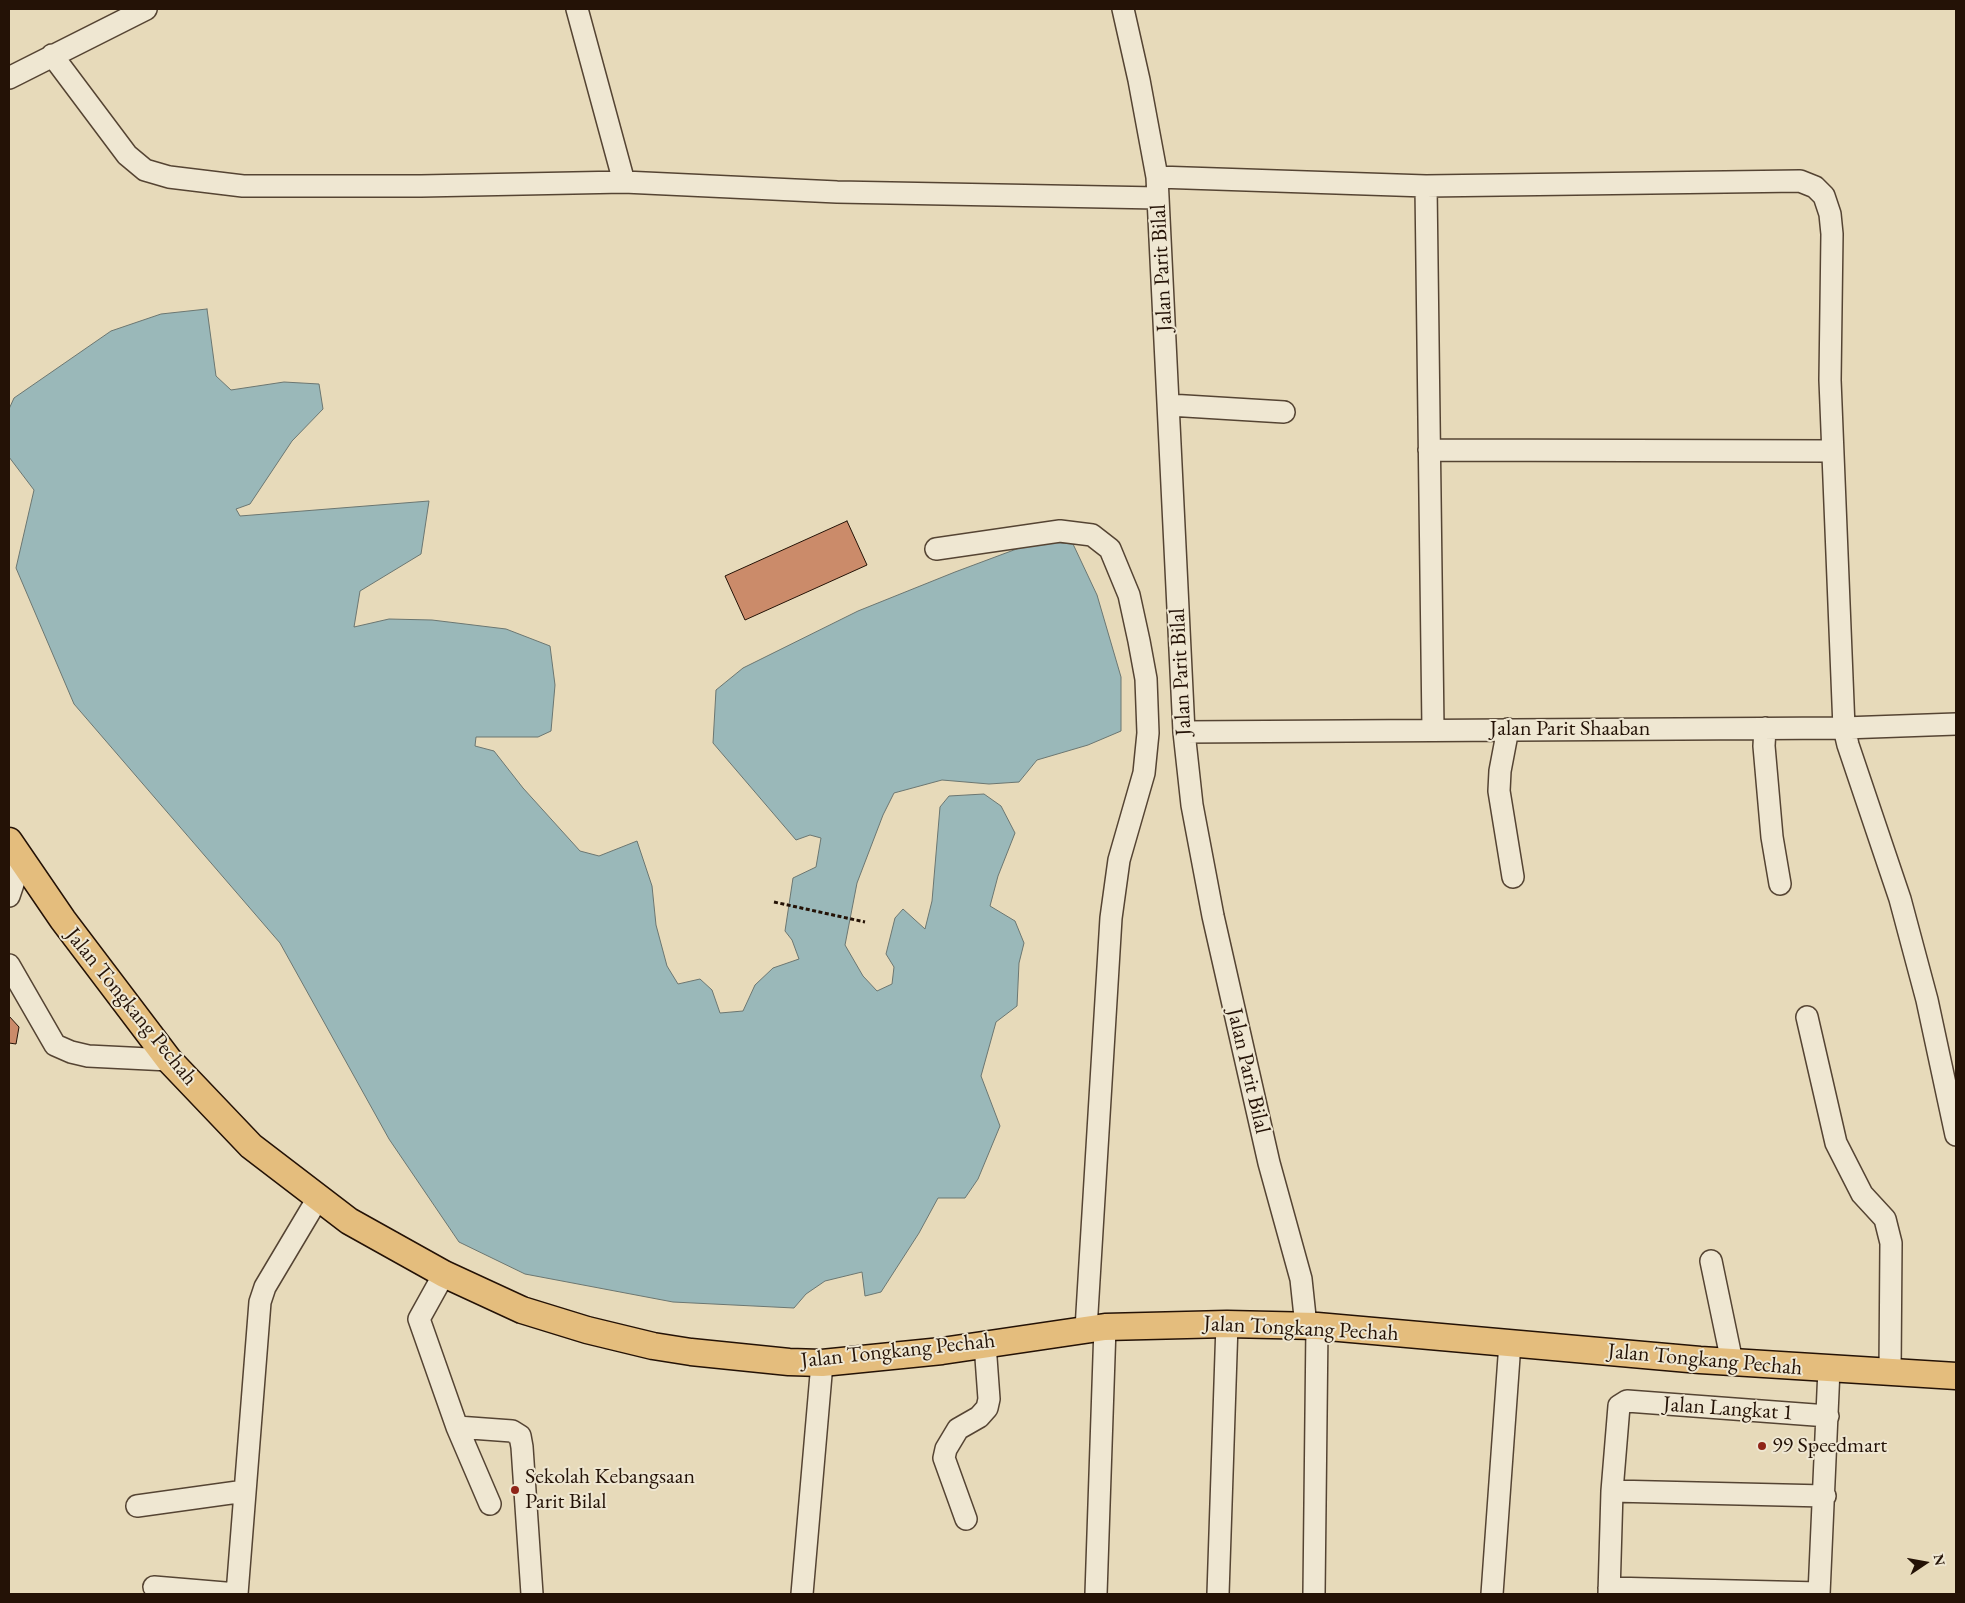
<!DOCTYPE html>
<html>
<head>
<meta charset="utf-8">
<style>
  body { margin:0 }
  #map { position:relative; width:1965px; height:1603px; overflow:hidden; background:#e7daba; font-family:"EB Garamond",serif }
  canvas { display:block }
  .frame { position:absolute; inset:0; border:10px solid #241206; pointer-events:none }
  .north { position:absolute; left:1900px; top:1538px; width:50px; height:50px; -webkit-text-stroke:4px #efe7d2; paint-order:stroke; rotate:78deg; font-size:14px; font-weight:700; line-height:20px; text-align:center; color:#241206 }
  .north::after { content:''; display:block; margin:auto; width:18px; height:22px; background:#241206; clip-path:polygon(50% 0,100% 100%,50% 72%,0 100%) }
</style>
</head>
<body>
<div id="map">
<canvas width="1965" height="1603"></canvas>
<div class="frame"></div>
<div class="north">N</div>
</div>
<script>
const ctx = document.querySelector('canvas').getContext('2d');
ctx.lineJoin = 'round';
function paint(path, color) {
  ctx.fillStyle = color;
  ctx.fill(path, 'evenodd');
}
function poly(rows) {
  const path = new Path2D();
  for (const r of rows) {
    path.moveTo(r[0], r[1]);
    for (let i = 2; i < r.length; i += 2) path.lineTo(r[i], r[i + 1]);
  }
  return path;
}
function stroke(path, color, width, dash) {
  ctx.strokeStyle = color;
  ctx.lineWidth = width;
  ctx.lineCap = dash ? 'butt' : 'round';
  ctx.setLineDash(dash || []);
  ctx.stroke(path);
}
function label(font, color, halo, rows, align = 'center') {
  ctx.font = font + ' "EB Garamond",serif';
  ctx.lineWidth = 4;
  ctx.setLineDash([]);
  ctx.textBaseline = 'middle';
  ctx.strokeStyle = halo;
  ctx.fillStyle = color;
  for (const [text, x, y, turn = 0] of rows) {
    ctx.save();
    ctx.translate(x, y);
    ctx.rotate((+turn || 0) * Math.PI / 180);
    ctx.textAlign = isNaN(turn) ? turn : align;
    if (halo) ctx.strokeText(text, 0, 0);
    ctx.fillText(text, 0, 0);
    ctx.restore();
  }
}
const water = poly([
  [207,309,216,376,231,390,284,382,319,384,323,409,292,441,250,504,236,509,240,516,429,501,421,554,360,591,354,627,389,619,432,620,506,629,550,646,555,685,551,731,538,737,476,737,475,746,494,751,523,788,580,851,599,856,637,841,652,886,656,925,667,966,678,984,700,979,712,990,720,1013,743,1011,755,985,773,968,799,959,792,940,785,931,793,878,816,867,821,838,810,835,796,840,713,743,716,690,743,668,858,611,955,572,1038,541,1073,544,1097,595,1121,677,1121,731,1088,745,1037,760,1019,782,989,784,942,780,894,793,883,815,857,883,845,945,863,976,877,991,892,984,894,967,886,954,895,918,903,909,925,929,932,901,940,807,949,796,984,794,1001,806,1015,833,998,876,990,906,1015,921,1024,943,1019,963,1017,1006,996,1022,981,1076,1000,1126,978,1179,965,1198,938,1198,919,1233,881,1292,865,1296,862,1272,825,1281,806,1294,794,1308,673,1302,525,1274,459,1242,389,1139,280,943,74,704,16,568,34,490,9,457,9,409,14,398,111,331,161,314,207,309]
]);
paint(water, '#9ab8b9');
stroke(water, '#6b7671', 1);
const building = poly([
  [847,521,867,565,745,620,725,576,847,521],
  [9,1016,19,1027,16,1044,9,1043,9,1016]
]);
paint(building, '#cb8b6a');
stroke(building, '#241206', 1);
const minor = poly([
  [577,9,624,182],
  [1123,9,1139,80,1157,177,1184,732,1192,805,1213,916,1269,1163,1301,1279,1306,1326],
  [52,55,127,155,145,170,169,177,243,186,421,186,624,182,837,192,1158,198],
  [9,78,146,9],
  [1157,177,1426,186,1800,181,1815,187,1824,196,1830,214,1832,234,1830,380,1844,728,1848,745,1900,899,1927,1000,1956,1135],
  [1426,186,1433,729],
  [1169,405,1284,412],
  [1429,450,1832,451],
  [936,549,1060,531,1092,535,1110,549,1129,595,1139,641,1146,679,1148,733,1144,773,1119,860,1111,918,1086,1329],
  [1765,728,1764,746,1772,837,1780,884],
  [1508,729,1500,771,1499,791,1513,877],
  [1184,732,1844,728,1956,724],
  [9,896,21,860],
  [9,965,55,1045,71,1052,88,1056,169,1060],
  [1807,1017,1836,1143,1862,1194,1885,1219,1891,1243,1890,1372],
  [1711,1261,1732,1362],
  [444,1274,419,1319,457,1427,490,1504],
  [457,1427,512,1431,520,1436,522,1447,532,1594],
  [1612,1491,1825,1496],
  [137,1506,245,1491],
  [966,1519,944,1458,946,1449,958,1429,979,1417,987,1408,989,1399,985,1344],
  [154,1587,237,1594],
  [1609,1588,1819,1593],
  [237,1594,260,1302,265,1287,318,1198],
  [802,1594,822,1363],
  [1096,1594,1105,1327],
  [1218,1594,1227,1324],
  [1314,1594,1317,1326],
  [1492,1594,1510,1343],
  [1609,1594,1612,1491,1619,1406,1627,1401,1828,1416],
  [1819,1594,1829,1369]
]);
const major = poly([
  [9,841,63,920,169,1060,251,1146,349,1221,444,1274,522,1310,587,1330,653,1346,691,1352,789,1362,822,1363,942,1351,1105,1327,1227,1324,1317,1326,1700,1360,1956,1376]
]);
stroke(minor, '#543', 24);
stroke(major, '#241206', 29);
stroke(poly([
  [774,902,865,922]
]), '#241206', 3, [4, 2.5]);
stroke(minor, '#efe7d2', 21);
stroke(major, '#e4bd7d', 26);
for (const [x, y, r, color] of [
  [1762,1446,5,"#8f2418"],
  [515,1490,5,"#8f2418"]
]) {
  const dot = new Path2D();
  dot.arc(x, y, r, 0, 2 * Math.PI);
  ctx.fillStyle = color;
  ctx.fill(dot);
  stroke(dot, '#efe7d2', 2);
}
label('22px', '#241206', '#efe7d2', [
  ["Jalan Parit Bilal",1162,268,-93],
  ["Jalan Parit Bilal",1181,672,-93],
  ["Jalan Parit Shaaban",1570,729],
  ["Jalan Tongkang Pechah",131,1007,51],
  ["Jalan Parit Bilal",1248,1071,77],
  ["Jalan Tongkang Pechah",1301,1329,3],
  ["Jalan Tongkang Pechah",898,1351,-6],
  ["Jalan Tongkang Pechah",1705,1360,5],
  ["Jalan Langkat 1",1728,1409,4]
]);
label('22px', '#241206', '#efe7d2', [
  ["99 Speedmart",1772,1446],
  ["Sekolah Kebangsaan",525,1477],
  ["Parit Bilal",525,1502]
], 'left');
</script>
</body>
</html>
